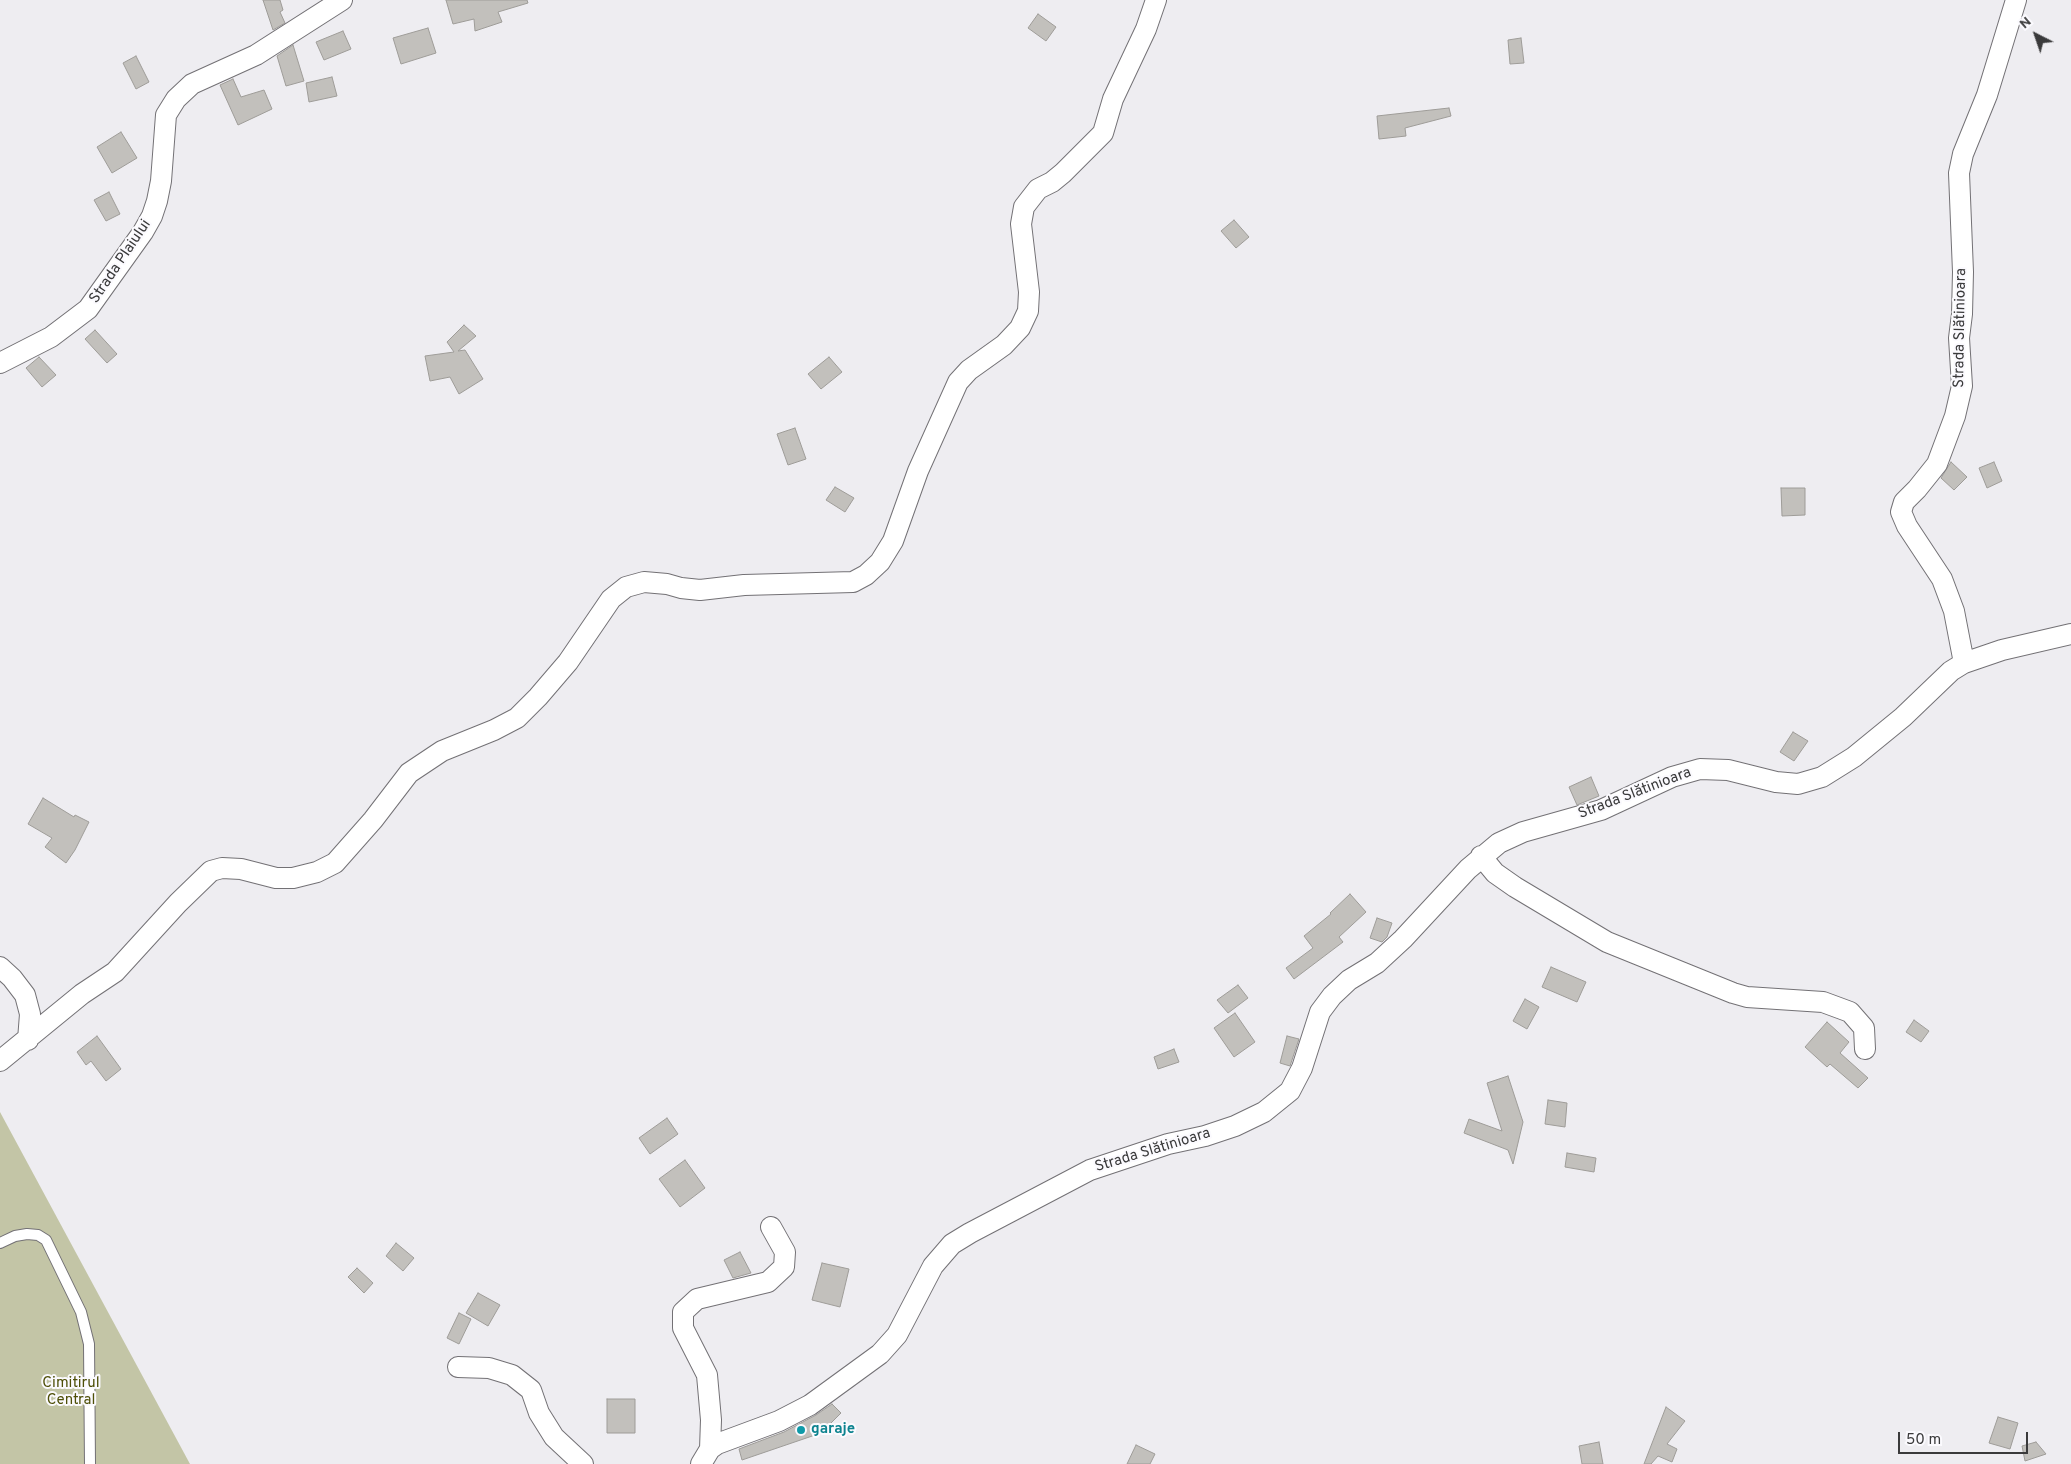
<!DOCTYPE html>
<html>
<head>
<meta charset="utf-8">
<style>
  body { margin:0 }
  #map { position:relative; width:2071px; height:1464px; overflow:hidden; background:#eeedf1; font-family:Overpass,sans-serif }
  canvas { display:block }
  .north { position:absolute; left:2011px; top:10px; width:50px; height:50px; -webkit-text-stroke:4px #fbfafe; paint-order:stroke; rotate:319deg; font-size:14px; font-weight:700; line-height:20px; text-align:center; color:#3a3a3b }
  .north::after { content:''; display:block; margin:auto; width:18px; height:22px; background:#3a3a3b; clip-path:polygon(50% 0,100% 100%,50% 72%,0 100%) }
  .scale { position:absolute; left:1898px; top:1432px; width:130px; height:22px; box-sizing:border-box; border:2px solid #3a3a3b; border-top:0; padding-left:6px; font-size:15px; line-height:18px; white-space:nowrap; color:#3a3a3b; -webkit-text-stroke:4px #fbfafe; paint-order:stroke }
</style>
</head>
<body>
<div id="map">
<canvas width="2071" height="1464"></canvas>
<div class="north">N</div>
<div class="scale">50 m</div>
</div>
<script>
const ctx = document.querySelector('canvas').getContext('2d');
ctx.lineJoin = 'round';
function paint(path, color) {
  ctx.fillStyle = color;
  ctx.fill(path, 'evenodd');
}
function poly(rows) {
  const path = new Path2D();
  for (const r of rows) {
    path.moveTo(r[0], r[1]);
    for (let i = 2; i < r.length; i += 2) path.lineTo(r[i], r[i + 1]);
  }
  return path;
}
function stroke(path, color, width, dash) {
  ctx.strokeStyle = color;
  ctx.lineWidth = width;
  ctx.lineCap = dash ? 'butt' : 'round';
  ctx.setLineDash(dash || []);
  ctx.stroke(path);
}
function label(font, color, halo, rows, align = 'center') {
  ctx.font = font + ' Overpass,sans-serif';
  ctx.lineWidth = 4;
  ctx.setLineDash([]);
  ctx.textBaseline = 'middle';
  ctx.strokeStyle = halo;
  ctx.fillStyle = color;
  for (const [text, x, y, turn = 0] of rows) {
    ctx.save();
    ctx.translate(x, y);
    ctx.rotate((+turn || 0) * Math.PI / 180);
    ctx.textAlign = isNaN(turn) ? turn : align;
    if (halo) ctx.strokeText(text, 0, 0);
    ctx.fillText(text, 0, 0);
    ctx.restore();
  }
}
paint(poly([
  [0,1112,190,1464,0,1464]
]), '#c3c5a6');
const building = poly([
  [263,0,280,0,283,10,280,12,285,23,273,30,263,0],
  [446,0,527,0,528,3,498,12,502,22,475,31,474,19,453,24,446,0],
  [1038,14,1056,27,1046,41,1028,28,1038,14],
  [428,28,436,53,401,64,393,38,428,28],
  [343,31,351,49,324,60,316,42,343,31],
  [1521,38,1524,63,1510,64,1508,40,1521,38],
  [293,45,304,81,286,86,277,56,293,45],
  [136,56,149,82,136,89,123,63,136,56],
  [332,77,337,96,309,102,306,83,332,77],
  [233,79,241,97,264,90,272,109,238,125,220,85,233,79],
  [1449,108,1451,116,1405,128,1406,136,1379,139,1377,116,1449,108],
  [121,132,137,158,112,173,97,147,121,132],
  [109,192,120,214,106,221,94,200,109,192],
  [1234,220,1249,237,1236,248,1221,231,1234,220],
  [464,325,476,336,458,351,465,350,483,379,459,394,450,377,430,381,425,356,454,352,447,342,464,325],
  [95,330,117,354,107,363,85,339,95,330],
  [39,357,56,375,42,387,26,368,39,357],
  [829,357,842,372,821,389,808,374,829,357],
  [795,428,806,459,788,465,777,434,795,428],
  [1951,462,1967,477,1954,490,1941,478,1951,462],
  [1994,462,2002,481,1987,488,1979,468,1994,462],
  [835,487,854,498,845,512,826,500,835,487],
  [1781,488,1805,488,1805,515,1782,516,1781,488],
  [1793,732,1808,741,1794,761,1780,752,1793,732],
  [1591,777,1599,796,1577,805,1569,787,1591,777],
  [43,798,74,817,75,815,89,822,75,850,66,863,45,847,52,838,28,824,43,798],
  [1350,894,1366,912,1339,937,1343,942,1294,979,1286,968,1313,948,1304,936,1331,914,1330,913,1350,894],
  [1377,918,1392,923,1387,937,1382,942,1370,938,1377,918],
  [1551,967,1586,982,1577,1002,1542,987,1551,967],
  [1238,985,1248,998,1228,1013,1217,1000,1238,985],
  [1525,999,1539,1007,1527,1029,1513,1021,1525,999],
  [1235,1013,1255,1042,1234,1057,1214,1028,1235,1013],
  [1914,1020,1929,1031,1921,1042,1906,1032,1914,1020],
  [1827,1022,1849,1042,1840,1053,1868,1078,1858,1088,1830,1064,1827,1067,1805,1047,1827,1022],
  [97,1036,121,1069,106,1081,91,1061,86,1065,77,1052,97,1036],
  [1287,1036,1299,1039,1290,1066,1280,1063,1287,1036],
  [1174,1049,1179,1062,1158,1069,1154,1057,1174,1049],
  [1508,1076,1523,1122,1513,1164,1508,1150,1464,1133,1469,1119,1502,1131,1487,1083,1508,1076],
  [1548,1100,1567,1103,1565,1127,1545,1124,1548,1100],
  [667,1118,678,1134,650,1154,639,1138,667,1118],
  [1567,1153,1596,1158,1594,1172,1565,1167,1567,1153],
  [685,1160,705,1188,680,1207,659,1179,685,1160],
  [396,1243,414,1258,403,1271,386,1256,396,1243],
  [740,1252,751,1273,733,1278,724,1260,740,1252],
  [822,1263,849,1269,840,1307,812,1300,822,1263],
  [357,1268,373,1283,364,1293,348,1277,357,1268],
  [478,1293,500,1305,488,1326,466,1313,478,1293],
  [459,1313,471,1319,459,1344,447,1338,459,1313],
  [607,1399,635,1399,635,1433,607,1433,607,1399],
  [832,1404,841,1413,821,1433,742,1460,739,1449,784,1432,816,1415,832,1404],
  [1666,1407,1685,1421,1667,1444,1677,1449,1672,1462,1658,1456,1651,1464,1644,1464,1666,1407],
  [1998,1417,2018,1423,2010,1449,1989,1443,1998,1417],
  [1599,1442,1603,1464,1582,1464,1579,1446,1599,1442],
  [2036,1442,2046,1454,2025,1461,2022,1446,2036,1442],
  [1136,1445,1155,1454,1150,1464,1127,1464,1136,1445]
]);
paint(building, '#c2c0bc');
stroke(building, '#9e9c98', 1);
const service = poly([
  [0,1243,15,1236,27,1234,38,1235,46,1240,81,1312,89,1344,90,1464]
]);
const minor = poly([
  [0,363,51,337,88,309,143,232,152,216,157,201,161,181,166,115,176,99,192,84,256,55,342,0],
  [1964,663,1954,611,1942,579,1907,526,1901,512,1904,502,1917,489,1937,464,1955,416,1962,386,1959,338,1962,314,1963,272,1959,173,1963,154,1987,95,2016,0],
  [1481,856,1495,873,1515,887,1607,942,1733,993,1747,997,1823,1002,1850,1012,1864,1028,1865,1049],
  [0,967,12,978,25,995,30,1014,28,1040],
  [0,1061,82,994,115,972,178,903,211,871,222,868,241,869,276,878,293,878,317,872,335,863,373,820,409,773,442,751,494,730,517,718,538,697,568,662,611,599,626,587,644,582,667,584,681,588,700,590,744,585,853,582,866,575,880,562,893,541,918,471,958,382,969,370,1004,345,1020,328,1028,311,1029,292,1021,224,1024,207,1038,189,1052,182,1063,173,1103,133,1113,99,1146,29,1156,0],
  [458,1367,489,1368,512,1375,531,1390,539,1413,554,1437,583,1464],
  [710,1449,711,1420,707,1375,683,1328,683,1312,697,1299,768,1282,784,1267,785,1252,771,1227],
  [701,1464,710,1449,717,1444,779,1421,810,1405,880,1354,897,1335,933,1266,952,1244,970,1233,1090,1170,1168,1144,1205,1136,1235,1126,1264,1112,1290,1091,1302,1068,1320,1012,1332,996,1349,980,1377,963,1403,939,1468,869,1499,843,1523,832,1601,810,1672,777,1700,769,1728,770,1776,782,1798,784,1822,777,1854,757,1903,717,1951,671,1964,663,2002,650,2071,634]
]);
stroke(service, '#737175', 12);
stroke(minor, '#737175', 22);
stroke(service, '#fff', 10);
stroke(minor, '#fff', 20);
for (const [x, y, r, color] of [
  [801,1430,5,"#0f9aa8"]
]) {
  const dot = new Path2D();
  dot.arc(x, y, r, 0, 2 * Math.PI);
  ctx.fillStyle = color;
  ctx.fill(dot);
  stroke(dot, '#fbfafe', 2);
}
label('15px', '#3a3a3b', '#fbfafe', [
  ["Strada Plaiului",121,262,-56],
  ["Strada Slătinioara",1961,328,-89],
  ["Strada Slătinioara",1635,794,-21],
  ["Strada Slătinioara",1153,1151,-17]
]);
label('15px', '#4e4f07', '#fbfafe', [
  ["Cimitirul",71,1384],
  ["Central",71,1401]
]);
label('bold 15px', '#0d838f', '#fbfafe', [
  ["garaje",811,1430]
], 'left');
</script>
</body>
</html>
